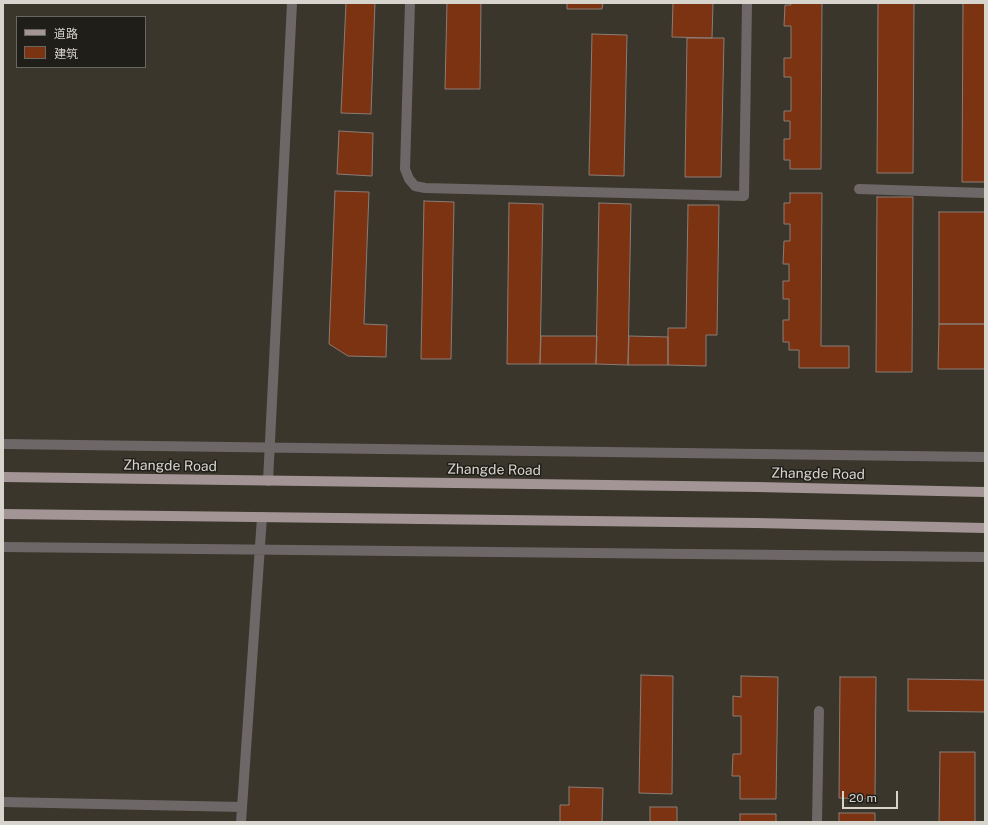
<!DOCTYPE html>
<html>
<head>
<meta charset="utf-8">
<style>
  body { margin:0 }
  #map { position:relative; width:988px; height:825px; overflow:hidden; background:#3a362b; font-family:"Public Sans","Noto Sans SC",sans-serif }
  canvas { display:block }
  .frame { position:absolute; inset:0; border:4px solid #d7d4cd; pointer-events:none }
  .legend { position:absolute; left:16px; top:16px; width:130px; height:52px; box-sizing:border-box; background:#201e19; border:1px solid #696761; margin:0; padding:5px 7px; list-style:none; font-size:12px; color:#d7d4cd }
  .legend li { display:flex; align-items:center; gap:8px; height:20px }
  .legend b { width:20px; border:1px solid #696761 }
  .scale { position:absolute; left:842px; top:791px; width:56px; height:18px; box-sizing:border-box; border:2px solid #d7d4cd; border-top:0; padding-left:5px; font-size:12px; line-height:14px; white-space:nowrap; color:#d7d4cd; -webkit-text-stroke:3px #201e19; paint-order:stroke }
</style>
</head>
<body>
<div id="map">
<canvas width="988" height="825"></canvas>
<div class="frame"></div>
<ul class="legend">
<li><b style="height:5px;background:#a39596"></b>道路</li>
<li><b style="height:11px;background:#7c3312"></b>建筑</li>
</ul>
<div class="scale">20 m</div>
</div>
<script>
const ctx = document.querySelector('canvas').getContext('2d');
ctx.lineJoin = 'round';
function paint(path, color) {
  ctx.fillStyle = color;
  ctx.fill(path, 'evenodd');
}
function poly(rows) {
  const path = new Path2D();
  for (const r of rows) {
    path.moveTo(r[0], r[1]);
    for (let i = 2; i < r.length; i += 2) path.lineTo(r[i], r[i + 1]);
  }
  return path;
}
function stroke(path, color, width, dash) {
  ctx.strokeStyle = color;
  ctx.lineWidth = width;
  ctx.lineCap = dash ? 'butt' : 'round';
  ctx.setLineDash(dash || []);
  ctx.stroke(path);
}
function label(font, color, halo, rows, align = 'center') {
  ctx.font = font + ' "Public Sans",sans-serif';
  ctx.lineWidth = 3;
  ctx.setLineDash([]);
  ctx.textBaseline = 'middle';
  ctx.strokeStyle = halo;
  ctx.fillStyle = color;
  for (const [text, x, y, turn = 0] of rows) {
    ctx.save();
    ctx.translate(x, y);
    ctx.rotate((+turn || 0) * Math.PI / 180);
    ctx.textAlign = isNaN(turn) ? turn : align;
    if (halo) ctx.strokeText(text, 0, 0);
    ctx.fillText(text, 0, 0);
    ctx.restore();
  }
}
const building = poly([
  [346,3,375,3,371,114,341,113,346,3],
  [447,3,481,3,480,89,445,89,447,3],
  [567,3,603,3,602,9,567,9,567,3],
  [673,3,713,3,712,38,672,37,673,3],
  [791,3,822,3,821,169,790,169,790,160,784,160,784,139,790,139,790,121,784,121,784,111,791,111,791,77,784,77,784,58,791,58,791,26,784,26,785,5,791,5,791,3],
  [878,3,914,3,913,173,877,173,878,3],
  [963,3,985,3,985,182,962,182,963,3],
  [592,34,627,35,624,176,589,175,592,34],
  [687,38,724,38,721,177,685,177,687,38],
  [339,131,373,133,372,176,337,174,339,131],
  [335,191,369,192,364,324,387,325,386,357,348,356,329,344,335,191],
  [790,193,822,193,821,346,849,346,849,368,799,368,799,350,789,350,789,342,783,342,783,320,789,320,789,299,783,299,783,281,789,281,789,264,783,264,784,241,790,241,790,224,784,224,784,203,790,203,790,193],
  [877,197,913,197,912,372,876,372,877,197],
  [424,201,454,202,451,359,421,359,424,201],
  [509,203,543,204,540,364,507,364,509,203],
  [599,203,631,204,628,365,596,364,599,203],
  [688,205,719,205,717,335,706,335,706,366,668,365,668,328,686,328,688,205],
  [939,212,985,212,985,324,939,324,939,212],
  [939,324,985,324,985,369,938,369,939,324],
  [541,336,597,336,596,364,540,364,541,336],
  [629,336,668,337,668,365,628,365,629,336],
  [641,675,673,676,672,794,639,793,641,675],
  [741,676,778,677,776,799,740,799,740,776,732,776,733,754,741,754,741,716,733,716,733,696,741,697,741,676],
  [840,677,876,677,875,799,839,798,840,677],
  [908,679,985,680,985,712,908,711,908,679],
  [940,752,975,752,975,822,939,822,940,752],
  [569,787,603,788,602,822,560,822,560,805,569,805,569,787],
  [650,807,677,807,677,822,650,822,650,807],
  [839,813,875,813,875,822,839,822,839,813],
  [740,814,776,814,776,822,740,822,740,814]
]);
paint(building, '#7c3312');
stroke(building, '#8a7c76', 1);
stroke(poly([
  [410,3,405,169,409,179,415,186,425,188,744,196,747,3],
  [859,189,985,193],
  [3,444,985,457],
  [268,481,292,3],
  [3,547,985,557],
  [3,802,242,807],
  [241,822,262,517],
  [817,822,819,711]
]), '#6e6767', 10);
stroke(poly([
  [3,477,757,487,985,492],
  [3,514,756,523,985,528]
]), '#a39596', 10);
label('14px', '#d7d4cd', '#201e19', [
  ["Zhangde Road",170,466,1],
  ["Zhangde Road",494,470,1],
  ["Zhangde Road",818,474,1]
]);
</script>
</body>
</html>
